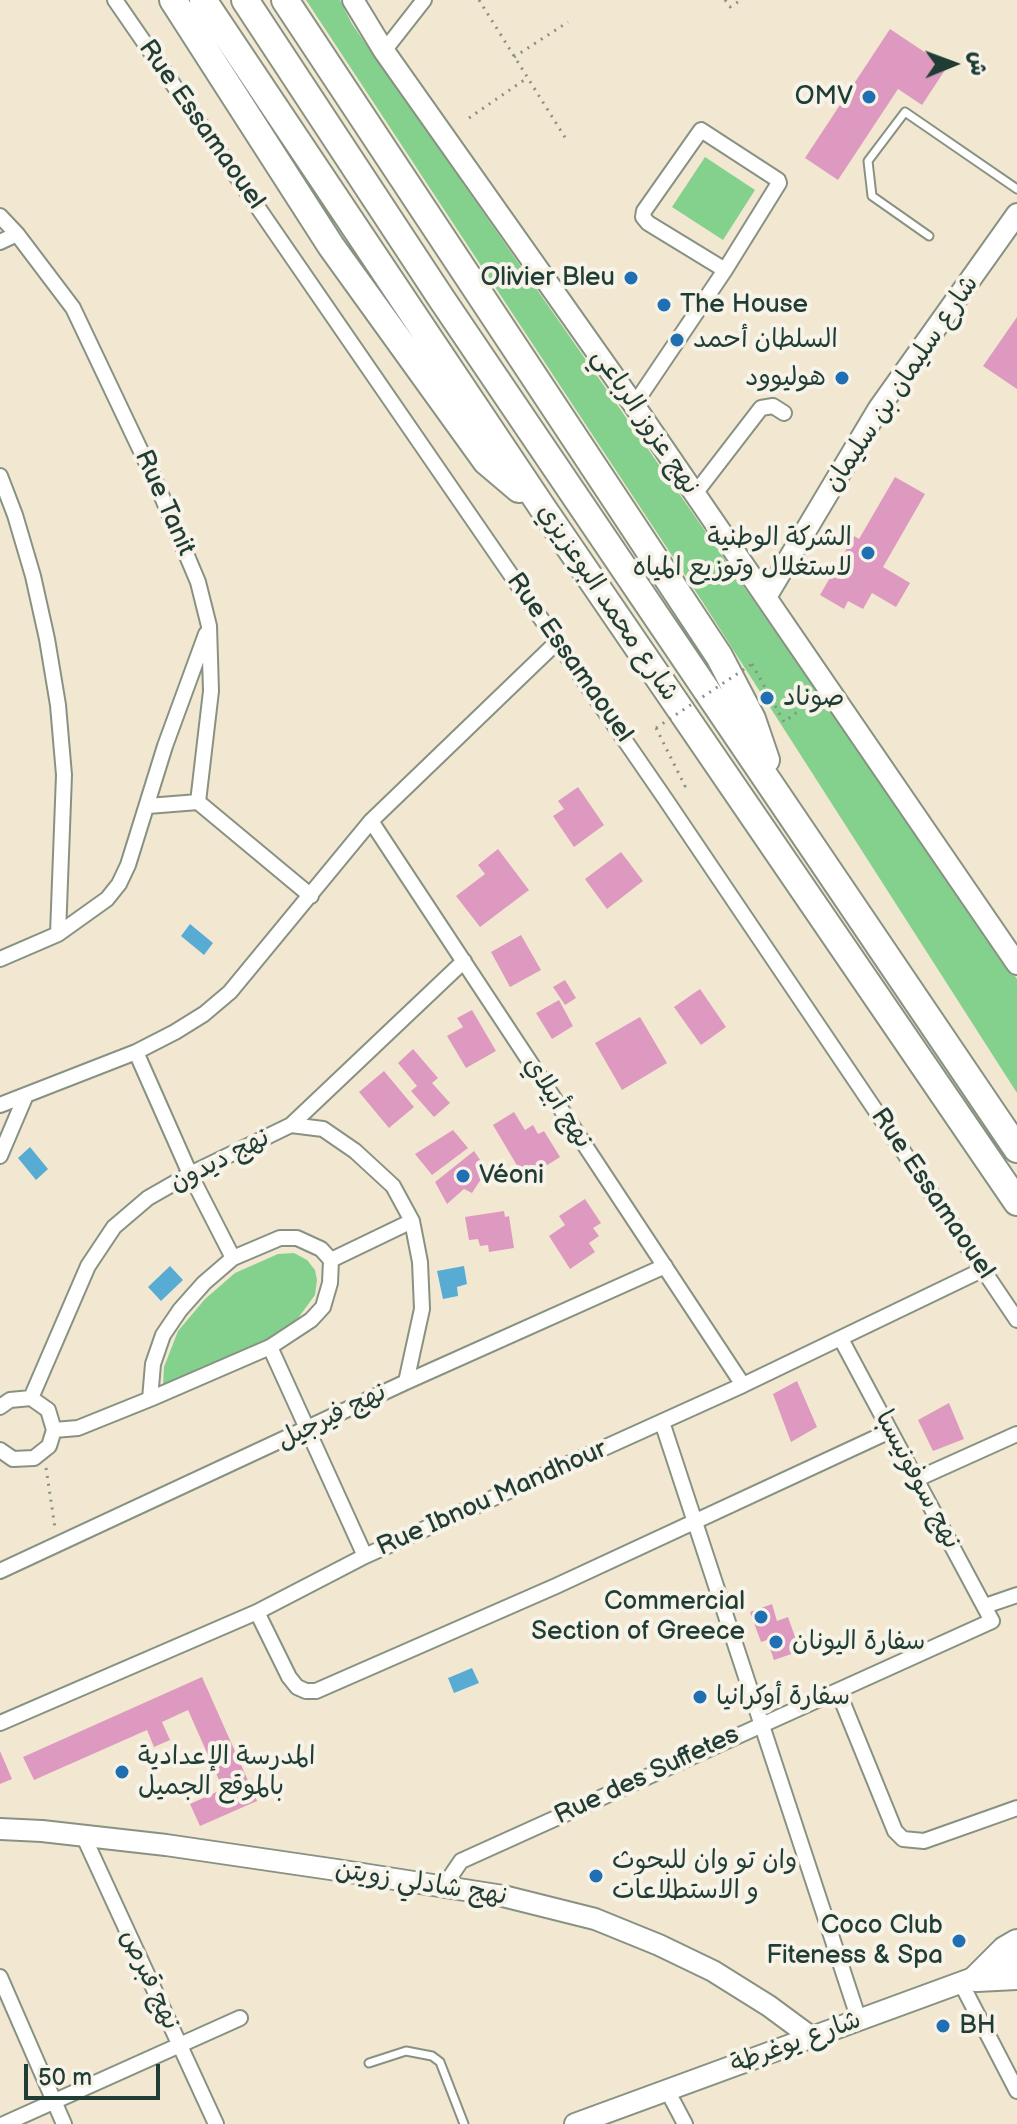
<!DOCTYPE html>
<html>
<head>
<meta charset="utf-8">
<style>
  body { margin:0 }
  #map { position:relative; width:1017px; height:2124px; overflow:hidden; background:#f2e8d1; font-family:"Balsamiq Sans","Playpen Sans Arabic",sans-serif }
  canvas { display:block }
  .north { position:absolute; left:913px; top:24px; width:80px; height:80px; -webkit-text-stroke:6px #f7f3e8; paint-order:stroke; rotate:89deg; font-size:22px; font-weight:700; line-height:32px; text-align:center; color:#1f3d34 }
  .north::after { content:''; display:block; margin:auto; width:28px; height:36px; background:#1f3d34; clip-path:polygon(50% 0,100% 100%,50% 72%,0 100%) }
  .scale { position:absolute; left:24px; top:2064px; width:136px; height:36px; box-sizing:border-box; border:4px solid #1f3d34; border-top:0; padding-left:10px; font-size:24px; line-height:28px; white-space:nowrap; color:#1f3d34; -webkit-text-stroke:6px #f7f3e8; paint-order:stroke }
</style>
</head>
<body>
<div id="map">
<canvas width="1017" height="2124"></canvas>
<div class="north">ش</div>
<div class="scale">50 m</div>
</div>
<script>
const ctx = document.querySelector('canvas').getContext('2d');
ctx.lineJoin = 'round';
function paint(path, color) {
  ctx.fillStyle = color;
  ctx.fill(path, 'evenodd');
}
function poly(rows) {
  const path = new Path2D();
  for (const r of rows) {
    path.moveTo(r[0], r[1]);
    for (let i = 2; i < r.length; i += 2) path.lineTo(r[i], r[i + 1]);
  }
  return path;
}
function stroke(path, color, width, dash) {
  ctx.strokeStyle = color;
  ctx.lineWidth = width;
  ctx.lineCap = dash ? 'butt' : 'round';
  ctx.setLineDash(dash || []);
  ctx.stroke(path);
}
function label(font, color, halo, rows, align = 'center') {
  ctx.font = font + ' "Balsamiq Sans","Playpen Sans Arabic",sans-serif';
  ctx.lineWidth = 8;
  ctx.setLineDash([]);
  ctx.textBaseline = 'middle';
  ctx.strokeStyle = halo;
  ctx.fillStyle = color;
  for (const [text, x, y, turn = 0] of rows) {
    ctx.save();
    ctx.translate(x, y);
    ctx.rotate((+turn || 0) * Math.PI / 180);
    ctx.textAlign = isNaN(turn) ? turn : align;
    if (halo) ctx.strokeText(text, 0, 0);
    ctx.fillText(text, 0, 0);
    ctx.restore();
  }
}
paint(poly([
  [306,0,340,0,352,24,1017,979,1017,1093,702,601],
  [705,157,755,190,723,240,672,207],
  [294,1253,307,1260,315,1270,317,1280,315,1295,293,1325,263,1344,163,1386,164,1367,178,1331,205,1299,235,1273,278,1254]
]), '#84d08d');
paint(poly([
  [190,924,213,943,204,955,181,936],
  [30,1147,48,1169,36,1180,18,1158],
  [170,1266,183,1280,161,1301,148,1287],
  [464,1266,467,1284,457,1287,458,1296,443,1299,437,1271],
  [472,1668,479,1683,454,1693,448,1678]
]), '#58acd4');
paint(poly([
  [890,29,947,67,922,105,898,89,838,180,805,158],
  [1017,317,1017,389,983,366],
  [895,477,925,494,883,567,910,583,896,607,872,593,863,609,848,601,844,609,820,595,854,536,859,539],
  [578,787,604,825,574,847,553,816,564,809,558,801],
  [498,849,529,890,480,927,456,896,485,874,478,865],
  [621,852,643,881,607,909,585,879],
  [521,935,541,970,510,987,491,952],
  [565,980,576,998,565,1005,553,987],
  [700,989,726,1027,701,1045,674,1007],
  [559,1000,573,1026,552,1039,536,1013],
  [472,1010,496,1051,466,1068,447,1036,463,1027,457,1018],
  [640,1017,667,1063,622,1090,595,1043],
  [413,1049,438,1078,432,1083,450,1103,434,1117,411,1091,417,1086,398,1063],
  [384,1071,414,1107,389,1128,359,1092],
  [514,1112,525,1130,533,1125,538,1134,544,1131,560,1157,525,1179,493,1125],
  [453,1130,468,1148,432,1175,415,1154],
  [474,1151,487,1170,472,1193,464,1189,447,1204,435,1182],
  [585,1199,601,1223,593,1228,599,1236,589,1243,595,1252,570,1269,549,1236,565,1225,559,1216],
  [504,1211,505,1217,509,1216,514,1248,489,1252,488,1245,480,1246,478,1239,469,1240,465,1217],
  [797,1381,817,1427,791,1442,773,1394],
  [949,1403,964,1439,933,1451,918,1420],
  [772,1604,777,1621,788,1617,800,1651,774,1660,767,1640,761,1642,750,1612],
  [202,1677,257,1801,200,1826,190,1804,223,1789,188,1710,162,1722,170,1740,154,1747,147,1730,34,1780,23,1757],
  [0,1751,12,1779,0,1784]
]), '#dd99bf');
const lane = poly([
  [929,236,872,196,868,161,905,112,1017,189],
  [369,2063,406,2051,432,2056,440,2062,464,2124]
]);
const street = poly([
  [115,0,666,800,1017,1320],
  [384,51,424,0],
  [0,216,17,234,73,308,157,485,198,582,209,626,211,691,198,802],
  [0,242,17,234],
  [634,405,725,270,779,183,778,180,701,130,644,211,643,217,648,223,725,270],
  [0,476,15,515,33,576,47,639,58,705,64,775,58,934,0,959],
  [694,495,761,408,773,406,784,413],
  [148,806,198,802,311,896],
  [371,821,743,1385],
  [58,934,107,899,119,884,128,865,165,746,206,634],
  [136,1052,190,1174,233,1258],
  [0,1105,136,1052,175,1032,204,1014,230,992,371,821,557,642],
  [291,1125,323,1129,355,1151,393,1186,412,1221,420,1262,422,1309,406,1382],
  [0,1156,26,1095],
  [331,1260,412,1221],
  [270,1347,365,1556],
  [31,1398,88,1266,114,1227,148,1198,190,1174,291,1125,464,961],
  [0,1407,10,1400,31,1398,48,1410,54,1430,49,1446,34,1458,13,1459,0,1450],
  [662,1422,859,2020],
  [54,1430,78,1428,150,1399,270,1347,311,1320,323,1307,330,1283,331,1260,321,1249,297,1238,280,1238,233,1258,204,1283,180,1310,163,1335,153,1364,150,1399],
  [917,1479,1017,1434],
  [0,1571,406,1382,665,1266],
  [985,1606,1017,1595],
  [257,1612,289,1677,297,1687,306,1691,316,1691,556,1586,890,1431],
  [838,1691,895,1831,903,1839,924,1841,1017,1808],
  [0,1723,257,1612,365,1556,743,1385,982,1270],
  [83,1835,216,2124],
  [444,1886,461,1861,992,1621,841,1339],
  [0,1977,64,2124],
  [961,1983,1017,2091],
  [667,2090,685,2124],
  [4,2124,240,2018]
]);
const secondary = poly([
  [353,0,384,51,634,405,1017,964],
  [766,597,879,408,1017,214],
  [0,1829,42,1831,166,1845,337,1870,503,1896,595,1919,659,1945,713,1971,769,2006,811,2037],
  [575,2124,1017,1962]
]);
const highway = poly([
  [173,0,331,246,486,461,519,489],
  [203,0,544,510,1017,1202],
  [245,0,441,298,1017,1149],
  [285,0,719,656,752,719,766,760],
  [977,1978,1005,1950,1017,1943],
  [977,1978,1017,1976]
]);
stroke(lane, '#889282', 11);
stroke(street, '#889282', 18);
stroke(secondary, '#889282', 24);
stroke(highway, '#889282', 30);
stroke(poly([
  [479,0,566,139],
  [725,0,730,7,741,0],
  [514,57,568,22],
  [469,118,527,78],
  [752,664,784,722,813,700],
  [656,728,685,786,680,790],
  [46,1468,55,1528]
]), '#889282', 3, [2, 6]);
stroke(lane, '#fff', 7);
stroke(street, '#fff', 14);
stroke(secondary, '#fff', 20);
stroke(highway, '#fff', 26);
stroke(poly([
  [656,728,752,664]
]), '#889282', 3, [2, 6]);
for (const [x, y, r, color] of [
  [869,97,8,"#1f6fb2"],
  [631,278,8,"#1f6fb2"],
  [664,305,8,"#1f6fb2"],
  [677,340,8,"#1f6fb2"],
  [842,378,8,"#1f6fb2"],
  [868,553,8,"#1f6fb2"],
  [767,698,8,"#1f6fb2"],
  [463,1176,8,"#1f6fb2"],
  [761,1617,8,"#1f6fb2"],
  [776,1642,8,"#1f6fb2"],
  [700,1697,8,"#1f6fb2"],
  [122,1772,8,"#1f6fb2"],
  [596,1876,8,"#1f6fb2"],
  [959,1941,8,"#1f6fb2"],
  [943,2026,8,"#1f6fb2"]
]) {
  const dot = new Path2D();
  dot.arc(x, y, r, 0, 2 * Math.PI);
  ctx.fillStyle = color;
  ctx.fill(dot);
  stroke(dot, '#f7f3e8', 3);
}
label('26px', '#1f3d34', '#f7f3e8', [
  ["OMV",853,97,"right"],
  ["Olivier Bleu",615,278,"right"],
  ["The House",680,305],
  ["السلطان أحمد",693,340],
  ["هوليوود",826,378,"right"],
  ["الشركة الوطنية",852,538,"right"],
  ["لاستغلال وتوزيع المياه",852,568,"right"],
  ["صوناد",783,698],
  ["Véoni",479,1176],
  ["Commercial",745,1602,"right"],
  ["Section of Greece",745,1632,"right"],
  ["سفارة اليونان",792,1642],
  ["سفارة أوكرانيا",716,1697],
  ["المدرسة الإعدادية",138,1757],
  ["بالموقع الجميل",138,1787],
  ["وان تو وان للبحوث",612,1861],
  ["و الاستطلاعات",612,1891],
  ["Coco Club",943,1926,"right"],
  ["Fiteness & Spa",943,1956,"right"],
  ["BH",959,2026]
], 'left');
label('26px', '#1f3d34', '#f7f3e8', [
  ["Rue Essamaouel",201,125,55],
  ["شارع سليمان بن سليمان",902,384,-56],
  ["نهج عزوز الرباعي",645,422,56],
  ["Rue Tanit",164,503,66],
  ["شارع محمد البوعزيزي",607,603,56],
  ["Rue Essamaouel",569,658,55],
  ["نهج أبيلاي",557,1103,57],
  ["نهج ديدون",220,1161,-27],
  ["Rue Essamaouel",932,1194,56],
  ["نهج فيرجيل",332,1417,-26],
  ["نهج سوفونيسبا",917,1480,62],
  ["Rue Ibnou Mandhour",492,1499,-24],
  ["Rue des Suffetes",647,1776,-25],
  ["نهج شادلي زويتن",421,1884,9],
  ["نهج قبرص",149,1980,65],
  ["شارع يوغرطة",796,2043,-20]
]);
</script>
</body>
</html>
